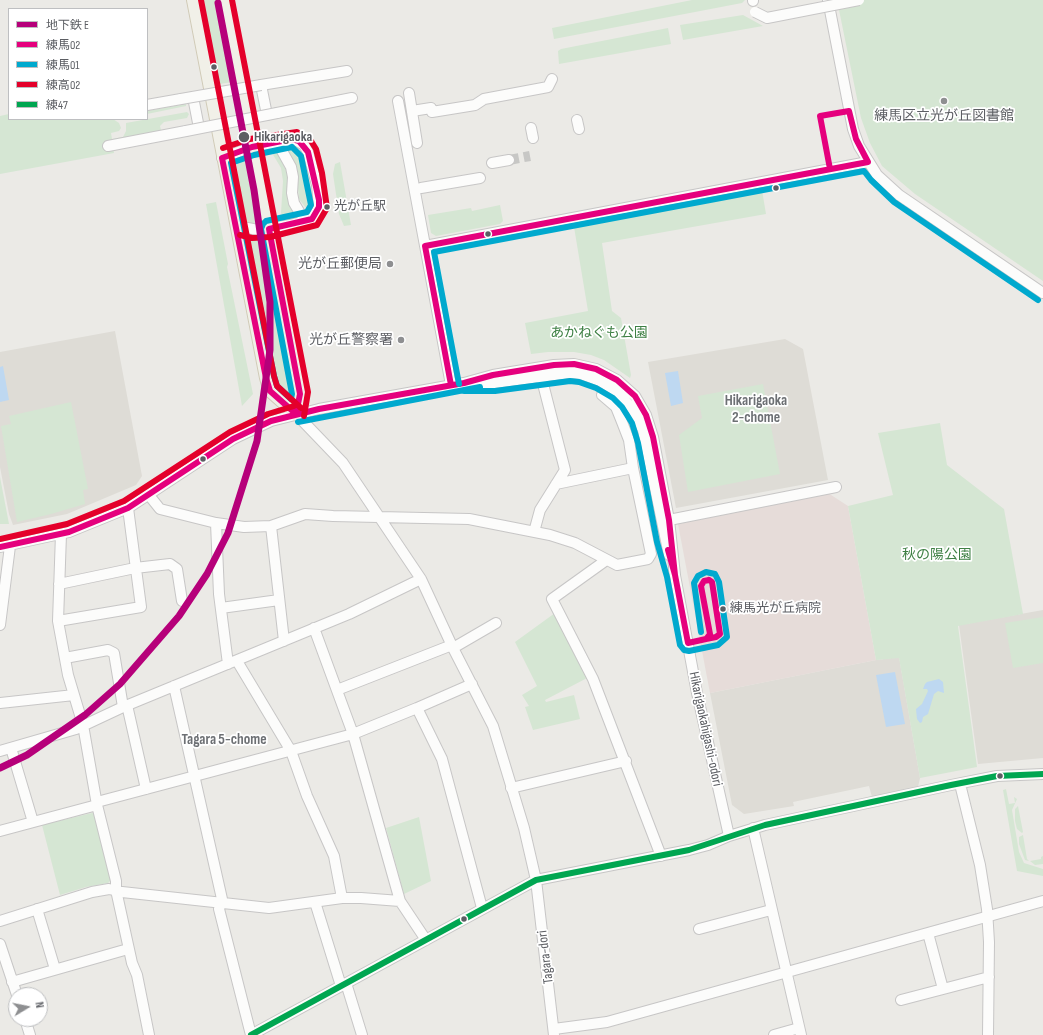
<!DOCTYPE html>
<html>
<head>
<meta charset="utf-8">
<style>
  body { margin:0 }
  #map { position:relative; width:1043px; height:1035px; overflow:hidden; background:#ebeae6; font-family:"Sofia Sans Condensed","Noto Sans JP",sans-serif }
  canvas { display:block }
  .legend { position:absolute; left:8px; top:8px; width:140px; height:112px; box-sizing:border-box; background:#fff; border:1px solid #bebfc1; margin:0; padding:5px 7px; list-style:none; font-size:12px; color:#5c5e63 }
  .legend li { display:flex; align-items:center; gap:8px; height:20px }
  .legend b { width:20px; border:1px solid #bebfc1 }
  .north { position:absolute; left:8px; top:987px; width:40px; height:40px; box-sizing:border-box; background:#fff; border:1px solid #bebfc1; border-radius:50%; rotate:80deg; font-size:11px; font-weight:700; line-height:16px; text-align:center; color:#5c5e63 }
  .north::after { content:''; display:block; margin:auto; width:14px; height:18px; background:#8e8f91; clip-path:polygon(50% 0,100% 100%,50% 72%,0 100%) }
</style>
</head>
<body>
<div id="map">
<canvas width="1043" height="1035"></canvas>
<ul class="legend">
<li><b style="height:5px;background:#b6007a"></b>地下鉄 E</li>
<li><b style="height:5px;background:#e5007d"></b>練馬02</li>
<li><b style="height:5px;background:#00a9ce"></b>練馬01</li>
<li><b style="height:5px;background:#e4002b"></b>練高02</li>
<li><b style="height:5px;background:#00a651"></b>練47</li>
</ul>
<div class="north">N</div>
</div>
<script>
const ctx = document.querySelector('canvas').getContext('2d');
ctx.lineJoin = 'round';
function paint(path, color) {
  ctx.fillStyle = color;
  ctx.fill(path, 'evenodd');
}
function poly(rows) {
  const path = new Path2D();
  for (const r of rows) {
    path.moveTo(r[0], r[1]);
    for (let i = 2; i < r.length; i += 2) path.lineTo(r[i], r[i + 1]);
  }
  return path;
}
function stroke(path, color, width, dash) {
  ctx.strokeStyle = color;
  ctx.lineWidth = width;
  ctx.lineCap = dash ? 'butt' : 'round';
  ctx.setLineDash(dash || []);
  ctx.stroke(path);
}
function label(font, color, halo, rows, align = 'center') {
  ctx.font = font + ' "Sofia Sans Condensed","Noto Sans JP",sans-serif';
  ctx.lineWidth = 3.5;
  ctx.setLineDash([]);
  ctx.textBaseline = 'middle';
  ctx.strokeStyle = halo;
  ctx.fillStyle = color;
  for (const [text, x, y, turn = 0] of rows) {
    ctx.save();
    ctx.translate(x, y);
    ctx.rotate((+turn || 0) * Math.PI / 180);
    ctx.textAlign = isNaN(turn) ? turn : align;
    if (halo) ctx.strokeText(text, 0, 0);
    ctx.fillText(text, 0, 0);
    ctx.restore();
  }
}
paint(poly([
  [115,331,142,476,136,485,67,514,13,525,9,514,0,467,0,352],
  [785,339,803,349,828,480,676,508,648,362],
  [1043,610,1043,758,978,764,959,625],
  [899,657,920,778,918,787,872,797,869,786,793,802,794,806,744,814,732,805,710,693,876,660]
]), '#dedcd6');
paint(poly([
  [828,493,848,506,876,660,710,693,678,524]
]), '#e6dcd9');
paint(poly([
  [199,0,216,0,232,82,214,85],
  [692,0,745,0,742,3,554,39,552,28],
  [837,0,1043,0,1043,281,915,194,882,166,870,143,861,118],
  [743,15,763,26,683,40,680,25],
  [668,28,671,44,559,64,558,51,561,49],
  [186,104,186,106,147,114,147,111],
  [187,112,189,114,187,118,164,122,160,126,161,130,157,133,113,146,114,153,0,174,0,116,9,114,9,119,113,119,119,123,121,128,119,131,111,133,112,139,123,137,126,131,126,123],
  [294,147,299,151,307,171,311,189,311,204,306,208,299,199,296,168,287,150],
  [276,150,288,174,288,198,297,216,294,220,286,222,281,213,283,181,281,168,272,153,272,151],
  [244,157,248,159,293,392,283,394,277,388,272,375,249,259,236,160],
  [340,162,351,225,344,226,339,214,333,174,335,164],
  [762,190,766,214,602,243,612,311,621,318,631,375,630,378,604,360,591,355,574,352,548,352,531,354,525,323,588,311,574,227],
  [216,202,228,264,227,267,253,394,242,406,206,204],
  [500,205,503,221,500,224,436,236,431,233,428,215,471,208,472,211],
  [763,384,780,474,688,492,679,435,702,418,698,396],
  [71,402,88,489,83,490,85,504,51,514,17,522,1,426,11,424,9,416],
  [940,423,947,465,1004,509,1023,614,958,626,977,767,920,778,899,658,876,660,848,506,893,495,878,433],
  [0,477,9,524,0,524],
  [555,613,589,677,545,700,546,702,574,695,580,719,533,730,525,707,529,706,522,695,537,686,515,642],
  [1043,617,1043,663,1013,668,1005,623],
  [1006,789,1009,804,1015,803,1014,797,1017,799,1012,810,1019,852,1024,863,1043,869,1043,876,1017,871,1003,790],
  [1018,806,1023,832,1022,833,1017,829,1015,821,1015,809],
  [92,813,95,814,111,880,108,883,86,887,60,895,42,825],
  [419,817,431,881,404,894,386,828],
  [1023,835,1027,859,1029,861,1025,860,1019,844,1019,837],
  [1043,856,1043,864,1035,865,1030,861,1041,859,1041,857]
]), '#d5e6d3');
paint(poly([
  [3,366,9,400,0,402,0,367],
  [678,371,683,403,671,406,665,373],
  [895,672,905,724,886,727,876,675],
  [939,679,943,682,944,693,938,691,934,694,928,714,923,717,922,722,920,723,917,719,916,709,922,704,928,691,927,689,923,689,925,684,927,682]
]), '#bed8f1');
stroke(poly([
  [509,160,530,156]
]), '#c7c7c5', 10, [10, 5]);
const minor = poly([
  [828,0,853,129,859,146,877,175,899,195,1043,293],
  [753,1,753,0],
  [409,93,417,143],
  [193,97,199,128],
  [398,101,451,385],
  [147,105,181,99],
  [412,111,431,108,432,112,475,105,484,99,548,87,552,79],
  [277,113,352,98],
  [267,115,261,85,347,71],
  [577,120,579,129],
  [531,128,533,138],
  [277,142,291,167,293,177,292,193,294,203,300,213,308,221],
  [108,146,186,131],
  [222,158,252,147,295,140,304,145,308,152,317,185,319,207,312,219,290,225,258,230,237,226],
  [492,163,509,160],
  [421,188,480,178],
  [425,246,868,162],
  [477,383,494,383,570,373,581,374,600,381,618,392,633,410,643,430,669,555],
  [602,395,616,407,622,422,629,440,633,468],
  [296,414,343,463,421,579,453,648,493,726,524,828,536,880,554,1035],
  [148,494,160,509,216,523,244,527,271,526,305,514,333,516,469,519,550,535,575,543,617,565,648,559,651,554,633,468,556,484],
  [669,520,836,487],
  [216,523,219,594,228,664],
  [271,526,284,641],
  [534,532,540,510,565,470,541,376],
  [61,534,58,621,68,675,83,725,97,805,116,881,116,890,132,963,137,975,149,1035],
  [0,547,69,532,128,508,233,439,271,421,319,409,464,383,493,375,554,365,574,364,596,369,617,380,635,396,646,415,653,437,669,520,675,575],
  [605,561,552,599,593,679,661,856],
  [674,570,697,693,729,836],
  [59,584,135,568,170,564,177,569,182,601],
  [221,608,279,600],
  [58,621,141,607,128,508],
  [0,625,10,546],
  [314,628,353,734,400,901,426,940],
  [453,648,496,623],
  [65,658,108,650,114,653,123,707],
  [237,661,291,751,307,796,334,856,342,898],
  [174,686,222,899,219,909,251,1035],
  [337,690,452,645],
  [0,703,74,695],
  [127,705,146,789],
  [417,708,442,759,482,908],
  [11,748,33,822],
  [0,751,76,729,123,707,349,614,421,579],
  [960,784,980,865,987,909,989,942,988,1035],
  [511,788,626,761],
  [97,802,353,734,417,708,472,684],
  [753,828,801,1035],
  [0,831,97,805],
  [315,902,341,986],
  [37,909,55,969],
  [0,921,92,892,109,889,122,892,269,908,342,898,361,898,400,901],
  [699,929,771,910],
  [928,933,943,989],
  [0,944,17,995],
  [12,982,128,949],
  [346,983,362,1035],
  [901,1000,989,977],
  [25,1019,30,1035],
  [554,1029,607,1022,1043,901],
  [251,1035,536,880,689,850,708,845,729,836,765,825,951,785,997,776,1043,774],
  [774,1035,799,1028]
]);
const major = poly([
  [193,0,266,378,270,391,296,414,300,394,224,0]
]);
stroke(minor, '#c7c6c6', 12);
stroke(major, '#d0cab6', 14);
stroke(minor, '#fcfcfb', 10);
stroke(major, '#f1f0e8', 12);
const minorBridge = poly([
  [755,12,767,18,859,0],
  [181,99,261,85],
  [186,131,277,113]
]);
stroke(minorBridge, '#c7c6c6', 12, []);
stroke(minorBridge, '#fcfcfb', 10);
stroke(poly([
  [292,139,299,141,308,152,319,200,319,207,312,219,269,229,300,394,296,414,270,391,266,378,222,158,252,147,292,139],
  [451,385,425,246,868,162,856,139,849,111,820,116,830,169],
  [0,547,69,532,128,508,233,439,271,421,319,409,464,383,493,375,554,365,574,364,596,369,617,380,635,396,646,415,653,437,669,520,675,575],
  [668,550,675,575,688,643,706,639],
  [709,580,712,582,720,634,716,637,706,639,710,634,701,586,704,581,709,580]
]), '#e5007d', 6);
stroke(poly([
  [292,147,301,156,311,205,307,212,266,221,263,224,261,229,292,394,291,399,277,386,274,376,231,163,254,155,292,147],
  [459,384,434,252,864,171,871,180,894,202,1038,300],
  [464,391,495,391,570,381,579,382,596,388,613,398,622,407,632,423,638,443,657,542,667,577,680,645,684,650,689,651,718,645,727,637,719,582,715,574,706,572,698,576,694,583,701,632],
  [298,422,480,387]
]), '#00a9ce', 6);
stroke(poly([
  [201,0,274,376,277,386,301,408],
  [232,0,308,392,304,416],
  [223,148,250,139,297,132,311,141,316,149,322,173,327,208,317,225,270,237,252,238,240,235],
  [0,539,67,524,124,501,230,432,268,414,294,406]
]), '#e4002b', 6);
stroke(poly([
  [251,1035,536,880,689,850,765,825,951,785,997,776,1043,774]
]), '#00a651', 6);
stroke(poly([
  [0,768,27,755,85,715,120,684,179,616,207,574,228,533,257,441,270,350,270,302,254,190,218,3]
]), '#b6007a', 7);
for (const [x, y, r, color] of [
  [214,67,3.5,"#5c5e63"],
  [944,101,4,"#8e8f91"],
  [244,137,6,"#5c5e63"],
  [776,188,3.5,"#5c5e63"],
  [327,207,3.5,"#5c5e63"],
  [488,234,3.5,"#5c5e63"],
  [390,264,4,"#8e8f91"],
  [401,340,4,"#8e8f91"],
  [203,459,3.5,"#5c5e63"],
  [723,609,3.5,"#5c5e63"],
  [1000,776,3.5,"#5c5e63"],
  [464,919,3.5,"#5c5e63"]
]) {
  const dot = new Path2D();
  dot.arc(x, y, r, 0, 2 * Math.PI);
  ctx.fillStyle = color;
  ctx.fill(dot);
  stroke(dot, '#fff', 1.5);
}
label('13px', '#5c5e63', '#fff', [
  ["光が丘駅",334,207],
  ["練馬光が丘病院",730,609]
], 'left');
label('14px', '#5c5e63', '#fff', [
  ["練馬区立光が丘図書館",944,116,"center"],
  ["光が丘郵便局",382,264],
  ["光が丘警察署",393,340]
], 'right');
label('bold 14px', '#5c5e63', '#fff', [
  ["Hikarigaoka",254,137]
], 'left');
label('14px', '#3e8044', '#fff', [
  ["あかねぐも公園",599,333],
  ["秋の陽公園",937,555]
]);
label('14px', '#5c5e63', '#fff', [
  ["Hikarigaokahigashi-odori",705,729,78],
  ["Tagara-dori",546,957,-97]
]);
label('bold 15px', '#6d7074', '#fff', [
  ["Hikarigaoka",756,401],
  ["2-chome",756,418],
  ["Tagara 5-chome",224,740]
]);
</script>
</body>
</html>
